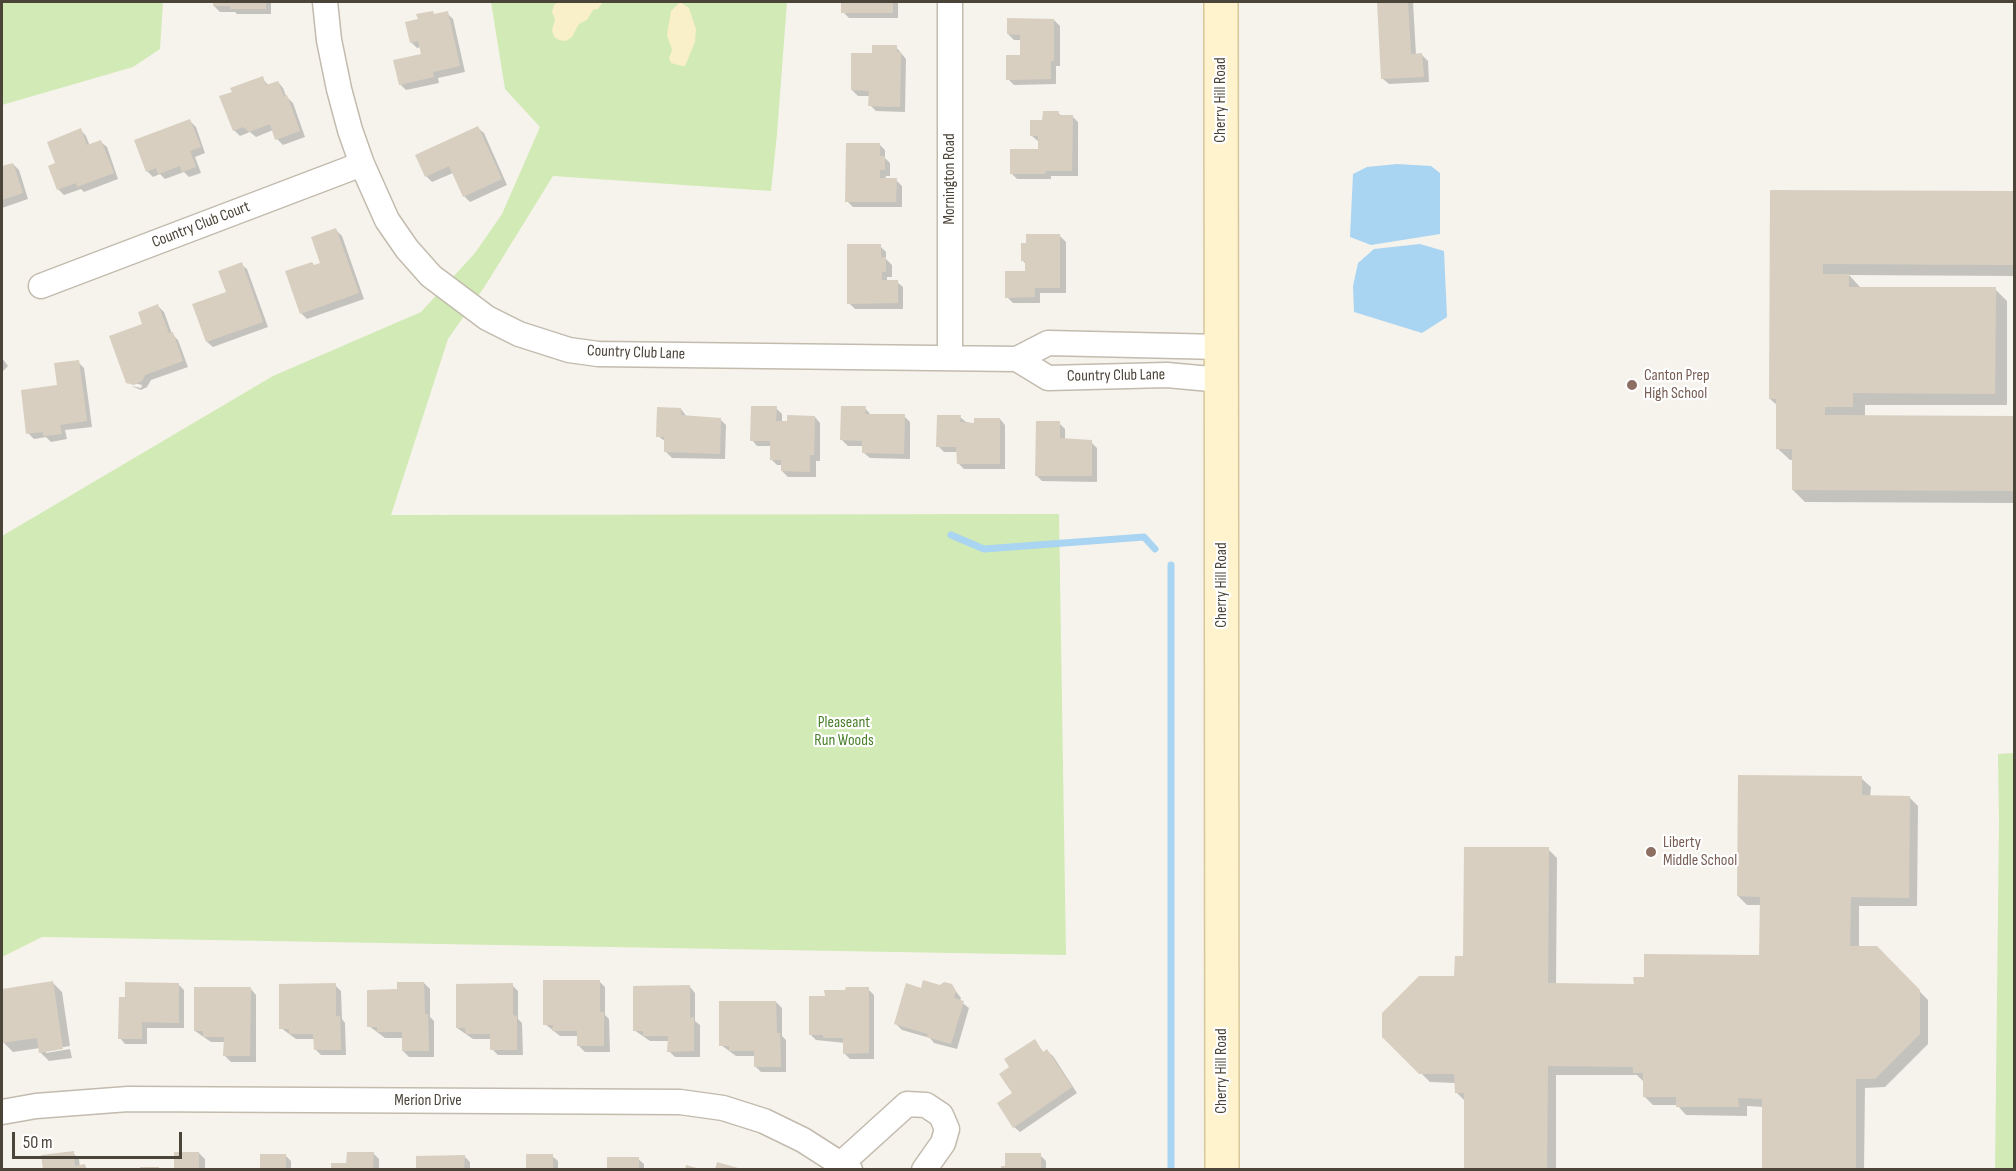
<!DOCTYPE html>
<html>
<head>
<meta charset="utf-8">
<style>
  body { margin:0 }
  #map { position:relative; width:2016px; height:1171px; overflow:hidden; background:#f6f3ec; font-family:"Sofia Sans Condensed",sans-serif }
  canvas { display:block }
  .frame { position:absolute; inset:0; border:3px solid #4b4439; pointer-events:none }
  .scale { position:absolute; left:12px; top:1132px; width:170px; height:27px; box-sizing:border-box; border:3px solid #4b4439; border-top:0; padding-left:8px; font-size:18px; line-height:21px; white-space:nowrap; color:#4b4439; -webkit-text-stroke:4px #fff; paint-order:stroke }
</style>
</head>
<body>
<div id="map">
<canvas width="2016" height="1171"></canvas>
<div class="frame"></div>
<div class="scale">50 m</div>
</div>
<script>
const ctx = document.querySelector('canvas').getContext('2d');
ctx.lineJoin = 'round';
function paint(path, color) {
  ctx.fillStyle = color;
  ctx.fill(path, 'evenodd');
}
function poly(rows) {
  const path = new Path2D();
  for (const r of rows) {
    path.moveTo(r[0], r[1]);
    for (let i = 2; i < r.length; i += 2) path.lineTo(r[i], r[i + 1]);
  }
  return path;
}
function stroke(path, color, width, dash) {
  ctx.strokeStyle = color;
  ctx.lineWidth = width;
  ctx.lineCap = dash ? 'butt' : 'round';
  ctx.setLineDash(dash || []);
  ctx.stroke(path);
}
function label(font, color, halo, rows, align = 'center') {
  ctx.font = font + ' "Sofia Sans Condensed",sans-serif';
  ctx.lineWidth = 4.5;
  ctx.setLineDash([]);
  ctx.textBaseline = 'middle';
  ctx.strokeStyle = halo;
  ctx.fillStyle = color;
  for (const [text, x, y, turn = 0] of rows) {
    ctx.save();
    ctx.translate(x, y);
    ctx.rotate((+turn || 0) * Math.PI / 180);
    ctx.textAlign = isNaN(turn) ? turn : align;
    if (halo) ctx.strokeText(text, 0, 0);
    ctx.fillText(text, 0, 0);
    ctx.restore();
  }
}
paint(poly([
  [2,2,163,2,160,49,133,67,2,105],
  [491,2,787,2,777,134,771,191,553,176,485,286,448,339,391,515,1059,514,1066,955,42,937,2,957,2,536,273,376,421,312,475,253,502,214,540,127,505,89],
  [2014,753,2014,1169,1995,1170,1999,821,1998,754]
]), '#d2eab5');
paint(poly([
  [559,2,603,2,598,9,593,10,587,20,579,24,572,37,566,41,559,40,554,37,552,30,555,19,552,12,554,5],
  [680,2,689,8,696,29,695,42,685,66,682,66,671,63,669,58,672,50,667,35,671,11]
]), '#f9efc9');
paint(poly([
  [1397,164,1431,166,1440,173,1440,234,1371,245,1350,237,1353,174,1367,167],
  [1420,244,1444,251,1447,317,1422,333,1354,312,1353,286,1358,263,1374,249]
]), '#a9d4f2');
paint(poly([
  [214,2,271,2,271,14,237,14,235,12,220,12,214,6],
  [843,2,898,2,898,18,849,18,843,12],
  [1379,2,1413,2,1416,55,1422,55,1428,61,1429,82,1389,84,1383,79],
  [447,13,453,19,465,72,438,78,439,83,406,90,400,84,423,55,421,47,417,48,411,42,436,16],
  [1054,20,1060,26,1060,66,1056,66,1056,84,1014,85,1008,79,1021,57,1021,40,1014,40,1008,34],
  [896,47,906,59,905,112,876,111,870,105,870,96,858,96,852,90,874,55],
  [262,78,269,86,278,82,283,88,286,96,293,103,305,137,283,145,277,139,273,130,256,137,250,132,240,136,234,130],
  [1058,113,1062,116,1072,116,1078,122,1078,176,1051,176,1051,179,1017,179,1011,173,1039,151,1039,142,1032,136,1044,122],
  [190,121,196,127,205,153,195,157,201,173,189,177,184,172,165,179,160,174,153,177,147,171],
  [478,128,484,133,507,185,470,202,464,196,453,173,432,182,426,176,417,156],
  [81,130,86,136,90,146,101,142,107,147,118,179,84,192,81,189,64,195,58,189,57,164],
  [879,144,885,150,885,158,890,163,890,176,886,176,885,180,896,180,902,186,902,207,853,207,847,201],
  [13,164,19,170,28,199,2,208,2,168],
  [1772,191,2014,193,2014,276,1849,275,1861,288,1995,289,2007,301,2007,405,1865,405,1865,417,2014,417,2014,503,1805,502,1793,490,1793,460,1790,460,1777,448,1778,406,1770,399],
  [336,230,342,236,364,299,307,319,301,313,315,266,322,264],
  [1060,236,1066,242,1066,293,1040,293,1040,303,1013,303,1007,297,1027,272,1026,264,1022,260],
  [880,246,886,252,886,259,892,265,892,277,887,277,887,282,897,282,903,287,903,309,855,309,849,303],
  [241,264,247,269,268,327,213,347,207,342],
  [158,306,164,312,172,334,178,340,188,367,151,380,147,387,141,390,131,386,141,388,142,385,129,382,144,325],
  [2,358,8,366,2,372],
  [78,362,84,368,92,427,65,430,67,439,51,442,46,437,34,439,28,433],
  [776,408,782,414,782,423,815,417,820,423,820,461,816,461,816,477,788,477,782,471,782,465,777,465,771,459,772,446,757,446,752,440],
  [865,408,871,415,904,416,910,422,910,459,870,458,864,453,864,446,848,446,842,440],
  [681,409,687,417,720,419,726,425,725,459,672,458,666,452,666,442,658,436],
  [960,417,966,422,975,424,1000,419,1005,425,1005,469,964,469,958,463,958,452,944,452,938,446],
  [1059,423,1065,429,1065,440,1091,442,1097,448,1097,482,1042,481,1036,475],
  [1861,778,1871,787,1870,797,1909,797,1918,806,1917,906,1859,906,1859,947,1876,947,1928,1000,1928,1044,1885,1087,1865,1088,1864,1170,1763,1170,1763,1107,1747,1106,1747,1116,1686,1115,1677,1105,1653,1105,1644,1096,1644,1082,1637,1075,1556,1075,1556,1170,1466,1170,1466,1102,1456,1092,1456,1083,1430,1082,1383,1036,1456,977,1465,957,1548,849,1557,858,1556,985,1635,985,1761,957,1761,905,1747,905,1738,896],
  [599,981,605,987,605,1015,609,1019,610,1052,585,1052,579,1046,579,1036,560,1036,545,1024],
  [53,983,62,992,70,1046,46,1050,46,1053,70,1049,72,1058,49,1061,40,1052,40,1048,13,1052,4,1043,2,1029,2,990],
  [424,983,430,989,430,1017,434,1021,434,1057,409,1057,403,1051,403,1038,385,1038,369,1026,398,991],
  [178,984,184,990,184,1028,147,1028,147,1044,125,1044,120,1038],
  [335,985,341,991,342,1019,345,1023,346,1055,321,1055,315,1049,315,1039,296,1039,281,1028],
  [512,985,518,991,518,1019,522,1023,523,1055,498,1055,492,1049,492,1039,473,1039,457,1028],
  [951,985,961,998,960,1001,969,1008,957,1049,934,1043,930,1038,902,1030,896,1024,922,990],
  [690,987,695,993,695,1021,700,1025,700,1057,675,1057,669,1051,669,1041,650,1041,634,1030],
  [251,989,256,995,256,1062,231,1062,225,1056,225,1042,211,1042,195,1031],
  [868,989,874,995,874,1059,850,1059,844,1053,845,1043,816,1040,810,1034],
  [776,1002,782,1008,782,1036,786,1040,786,1072,761,1072,755,1066,755,1056,736,1056,721,1045],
  [1035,1041,1044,1053,1047,1051,1053,1056,1077,1093,1020,1132,1014,1127,1011,1068],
  [73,1153,79,1159,80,1167,85,1166,88,1170,44,1170],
  [199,1153,205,1159,205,1170,176,1170],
  [373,1153,379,1159,379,1170,333,1170],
  [285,1155,291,1161,291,1170,261,1170],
  [1040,1155,1046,1161,1046,1170,1003,1170],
  [464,1156,470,1162,470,1170,418,1170],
  [552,1156,558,1161,558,1170,527,1170],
  [638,1159,644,1164,644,1170,609,1170]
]), '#0003');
stroke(poly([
  [951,535,984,549,1144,537,1155,549],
  [1171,1170,1171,565]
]), '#a9d4f2', 7);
paint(poly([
  [213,2,266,2,266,9,230,9,230,6,213,6],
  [841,2,893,2,893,13,841,13],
  [1377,2,1408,2,1411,54,1422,53,1424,77,1381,79],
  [433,11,434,14,448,11,460,66,433,72,434,77,399,85,393,60,421,54,418,41,410,43,405,22,418,19,416,14],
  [1007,18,1054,19,1054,61,1051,61,1051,79,1006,80,1006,55,1020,55,1020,35,1007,34],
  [872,45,897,45,897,52,901,52,900,107,868,106,869,91,851,90,851,53,872,53],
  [263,76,266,85,278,81,284,96,287,95,300,131,275,140,270,124,249,132,243,127,233,131,219,96,232,92,230,88],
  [1043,111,1059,111,1058,115,1073,115,1072,171,1046,171,1045,174,1010,174,1010,149,1038,149,1038,136,1030,136,1030,120,1042,120],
  [190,119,201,147,190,151,196,167,182,172,180,166,158,174,156,168,146,172,134,140],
  [478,126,502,179,463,197,449,166,425,177,415,155],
  [81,128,87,145,101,140,114,173,77,187,76,183,57,190,48,166,55,163,47,142],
  [846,143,880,143,880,156,885,156,885,170,880,170,880,178,897,178,896,202,845,202],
  [13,163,23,193,2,200,2,166],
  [1770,190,2014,191,2014,265,1823,264,1823,274,1849,274,1849,287,1996,287,1995,394,1853,393,1853,407,1825,407,1825,415,2014,416,2014,491,1792,490,1792,449,1776,449,1776,399,1769,399],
  [336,228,359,293,300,314,285,271,312,262,314,265,320,263,311,237],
  [1026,234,1060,234,1060,288,1035,288,1035,297,1005,298,1005,271,1025,271,1025,261,1021,261,1021,243,1026,243],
  [847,244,881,244,881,257,886,257,886,272,882,272,882,280,898,280,898,303,847,304],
  [242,262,263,322,206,342,192,304,226,292,218,271],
  [158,304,169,333,173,332,183,361,145,375,142,381,134,385,126,383,109,336,142,324,138,312],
  [79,360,87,421,60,425,62,434,43,436,43,432,26,434,21,390,57,385,54,363],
  [751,406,777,406,776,421,787,421,787,415,815,416,814,455,810,455,810,472,781,471,781,460,770,460,770,441,750,441],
  [841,406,866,406,865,414,905,414,904,454,862,453,862,441,840,440],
  [657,407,681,408,681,415,721,418,720,454,664,452,664,437,656,437],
  [937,415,961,415,960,422,974,423,974,418,1000,418,1000,464,957,464,956,447,936,447],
  [1036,421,1060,421,1060,438,1092,440,1092,476,1035,476],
  [1738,775,1862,776,1862,795,1910,796,1909,898,1851,897,1850,946,1877,946,1920,990,1920,1034,1875,1079,1856,1079,1856,1170,1762,1170,1762,1099,1738,1098,1739,1107,1676,1107,1676,1097,1643,1097,1643,1073,1633,1073,1633,1067,1548,1066,1547,1170,1464,1170,1464,1093,1455,1093,1454,1074,1419,1074,1382,1037,1382,1013,1419,976,1454,976,1455,956,1463,956,1464,847,1549,847,1548,983,1634,984,1633,977,1644,977,1644,954,1759,955,1760,897,1737,896],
  [543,980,600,980,600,1012,604,1012,604,1046,577,1046,577,1031,552,1031,553,1025,543,1025],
  [923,980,940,985,944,982,952,984,956,991,954,998,964,1001,951,1044,927,1037,928,1034,894,1024,906,983,921,988],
  [53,981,63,1049,39,1053,37,1038,2,1043,2,989],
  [125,982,179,983,179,1023,142,1022,142,1039,118,1039,119,997,125,997],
  [397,982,424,982,425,1014,428,1014,429,1051,402,1051,402,1032,377,1032,377,1027,367,1027,367,990,397,989],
  [336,983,336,1016,340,1016,341,1050,314,1050,313,1034,289,1034,289,1029,279,1029,279,984],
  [513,983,513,1015,517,1016,517,1050,490,1050,490,1034,466,1034,465,1028,456,1028,456,984],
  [690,985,690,1018,694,1017,694,1051,667,1052,668,1036,643,1036,643,1031,633,1031,633,986],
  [194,987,251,987,250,1056,223,1056,224,1037,203,1037,203,1031,194,1031],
  [846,987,869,987,869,1053,843,1054,843,1038,823,1038,823,1035,809,1035,809,996,825,996,824,990,845,990],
  [719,1001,776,1001,777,1033,780,1033,781,1067,754,1067,754,1051,729,1051,729,1046,719,1046],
  [1035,1039,1043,1052,1047,1049,1072,1087,1013,1128,997,1103,1012,1093,999,1074,1009,1067,1004,1059],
  [74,1151,75,1166,85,1164,86,1170,43,1170,41,1155],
  [174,1152,199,1152,199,1170,174,1170],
  [347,1152,374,1152,373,1170,331,1170,331,1163,346,1163],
  [1005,1153,1041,1153,1041,1170,1001,1170,1001,1166,1005,1166],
  [260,1154,286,1154,286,1170,260,1170],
  [526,1154,553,1154,553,1170,526,1170],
  [465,1155,464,1170,416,1170,416,1156],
  [607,1157,639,1157,639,1170,607,1170],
  [717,1162,742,1169,742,1170,715,1170],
  [686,1165,700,1169,700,1170,685,1170],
  [140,1167,159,1167,159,1170,140,1170]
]), '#d8cfc1');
const street = poly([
  [325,2,329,40,339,89,350,130,362,164,387,220,407,249,431,276,487,318,519,334,569,350,598,354,1017,359,1048,343,1221,347],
  [41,286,362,164],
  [950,357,950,2],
  [1017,359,1048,378,1167,375,1221,380],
  [2,1112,36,1106,128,1099,680,1102,723,1108,764,1121,803,1140,850,1170],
  [842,1163,907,1104,926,1105,941,1115,947,1129,943,1143,924,1170]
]);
const secondary = poly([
  [1221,2,1222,1170]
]);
stroke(street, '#c2bbae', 27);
stroke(secondary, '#d6c79b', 36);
stroke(street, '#fff', 24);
stroke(secondary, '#fff3cd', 33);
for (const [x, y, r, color] of [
  [1632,385,6,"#8d6e63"],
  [1651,852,6,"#8d6e63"]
]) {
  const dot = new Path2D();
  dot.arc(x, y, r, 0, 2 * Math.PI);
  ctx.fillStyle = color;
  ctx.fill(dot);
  stroke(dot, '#fff', 2);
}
label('16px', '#4b4439', '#fff', [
  ["Cherry Hill Road",1221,100,-90],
  ["Mornington Road",950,179,-90],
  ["Country Club Court",201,225,-21],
  ["Country Club Lane",636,353,2],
  ["Country Club Lane",1116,376,-1],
  ["Cherry Hill Road",1222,585,-90],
  ["Cherry Hill Road",1222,1071,-90],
  ["Merion Drive",428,1101]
]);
label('16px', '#785e54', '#fff', [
  ["Canton Prep",1644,376],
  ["High School",1644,394],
  ["Liberty",1663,843],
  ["Middle School",1663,861]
], 'left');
label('16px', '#4a7f2a', '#fff', [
  ["Pleaseant",844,723],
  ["Run Woods",844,741]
]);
</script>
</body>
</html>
